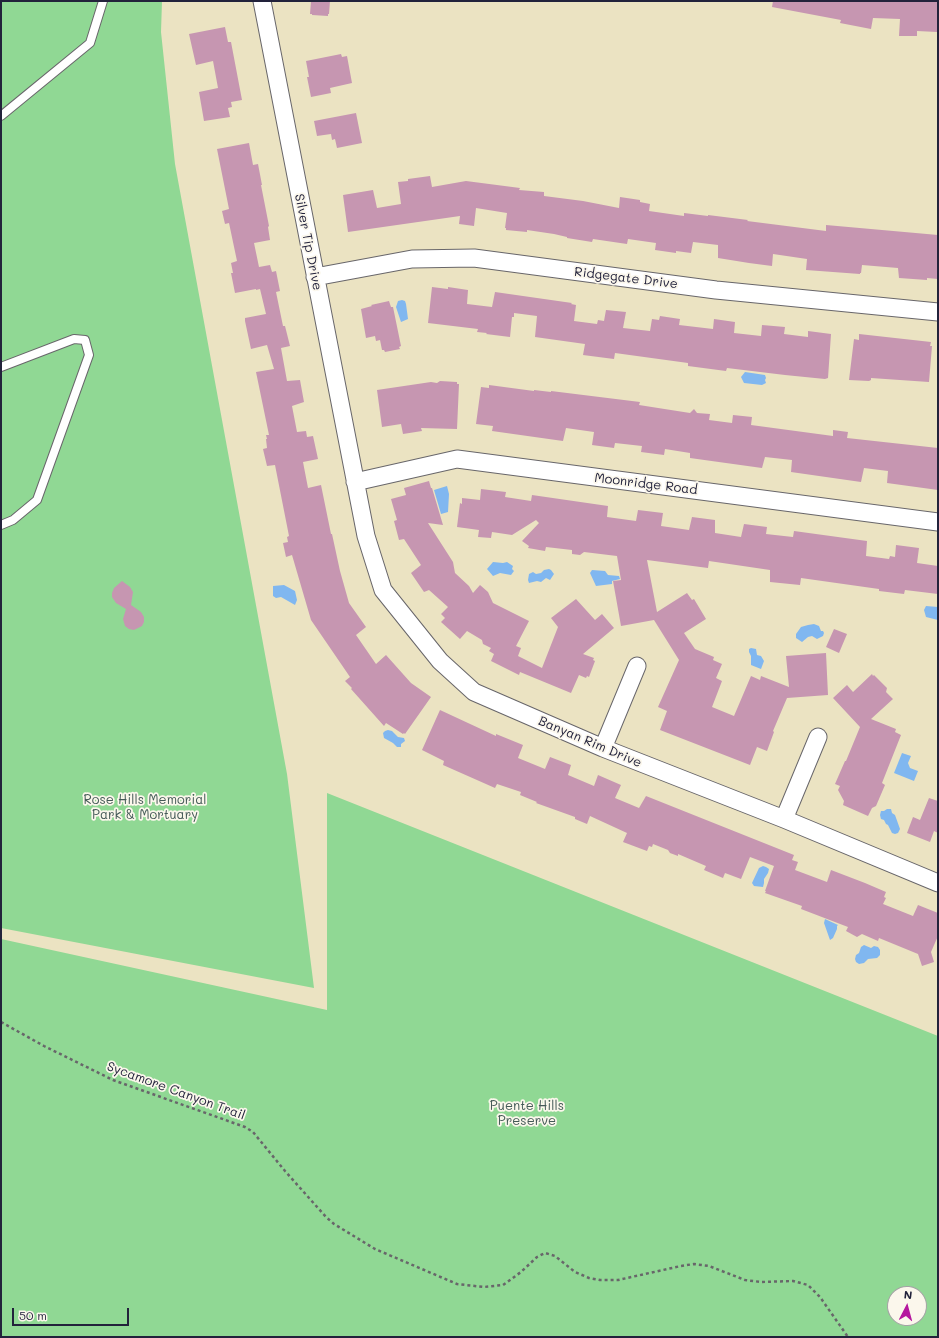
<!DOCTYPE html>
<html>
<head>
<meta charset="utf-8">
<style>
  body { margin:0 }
  #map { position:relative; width:939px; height:1338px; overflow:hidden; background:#ebe3c2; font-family:Mali,sans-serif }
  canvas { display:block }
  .frame { position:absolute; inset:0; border:2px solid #22223b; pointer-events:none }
  .north { position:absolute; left:887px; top:1286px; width:40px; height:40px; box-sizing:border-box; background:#fbf7ec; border:1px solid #a4a2a5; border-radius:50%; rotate:6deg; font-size:11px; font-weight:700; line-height:16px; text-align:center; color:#22223b }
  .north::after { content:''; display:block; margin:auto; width:14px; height:18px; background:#b5179e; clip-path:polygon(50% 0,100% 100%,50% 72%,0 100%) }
  .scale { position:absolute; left:12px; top:1308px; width:117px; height:18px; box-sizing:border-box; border:2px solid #22223b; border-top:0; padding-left:5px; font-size:12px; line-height:14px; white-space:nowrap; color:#22223b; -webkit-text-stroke:3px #fbf7ec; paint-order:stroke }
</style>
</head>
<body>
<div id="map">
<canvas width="939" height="1338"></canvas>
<div class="frame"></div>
<div class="north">N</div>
<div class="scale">50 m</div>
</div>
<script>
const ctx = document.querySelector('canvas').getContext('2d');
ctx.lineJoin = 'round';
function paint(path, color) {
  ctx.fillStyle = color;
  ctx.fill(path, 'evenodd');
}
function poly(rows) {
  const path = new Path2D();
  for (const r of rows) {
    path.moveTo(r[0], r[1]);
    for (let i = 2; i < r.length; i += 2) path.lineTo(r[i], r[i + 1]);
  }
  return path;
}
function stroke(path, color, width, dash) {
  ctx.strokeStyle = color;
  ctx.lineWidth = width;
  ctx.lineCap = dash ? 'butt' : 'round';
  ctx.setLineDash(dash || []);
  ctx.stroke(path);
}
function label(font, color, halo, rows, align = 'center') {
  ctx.font = font + ' Mali,sans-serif';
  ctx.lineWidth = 3.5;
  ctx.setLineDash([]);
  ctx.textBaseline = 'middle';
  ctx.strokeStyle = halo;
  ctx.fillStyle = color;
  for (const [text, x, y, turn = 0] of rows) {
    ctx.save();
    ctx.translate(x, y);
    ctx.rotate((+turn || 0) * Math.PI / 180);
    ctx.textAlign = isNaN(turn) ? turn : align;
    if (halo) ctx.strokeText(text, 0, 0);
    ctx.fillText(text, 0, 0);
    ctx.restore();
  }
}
paint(poly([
  [1,1,162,1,161,32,175,164,287,774,314,988,1,928],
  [327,793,938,1036,938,1337,1,1337,1,939,327,1010],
  [895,1294,919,1294,919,1318,895,1318]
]), '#90d894');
paint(poly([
  [402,300,405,301,406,304,408,319,401,322,396,307,398,301],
  [745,372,765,375,766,378,765,380,766,383,762,385,744,383,741,377],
  [447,486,449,494,448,512,441,514,434,490],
  [493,562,503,563,507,562,513,566,512,569,514,571,511,575,500,573,493,576,487,569],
  [549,569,551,570,554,574,550,580,546,578,541,582,537,581,529,583,528,580,529,574,533,572,536,574,541,573,544,570],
  [592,570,605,571,608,575,619,576,620,579,612,581,612,584,596,586,590,573],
  [284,585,295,591,297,600,295,605,281,597,276,598,273,596,273,586],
  [926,606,938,607,938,620,926,617,924,610],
  [814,624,819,626,821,631,823,631,824,633,823,636,817,639,812,636,808,637,802,642,796,638,796,634,801,627,808,625],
  [751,648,756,649,757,655,761,656,764,661,761,669,751,665,751,656,749,652,749,649],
  [388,730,392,731,398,737,404,738,405,741,401,744,401,747,397,747,393,743,384,738,383,733,385,731],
  [902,753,911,756,908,763,910,768,918,771,914,781,894,773],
  [887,809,891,809,892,813,895,815,900,829,898,833,895,834,892,833,888,825,886,824,884,820,881,819,880,815,881,811,884,811],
  [763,866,766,867,769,869,768,873,764,879,764,883,763,887,754,886,752,883,759,868],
  [825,919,838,925,837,926,837,929,833,938,830,940,824,923],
  [864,945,871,948,874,946,878,947,880,950,880,955,877,958,868,959,864,963,859,964,856,962,855,959,856,955,859,953,861,947]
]), '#80b7f0');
paint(poly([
  [311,1,330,1,329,14,328,14,328,16,312,15,312,14,310,14],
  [773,1,938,1,938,29,937,32,917,31,917,36,899,36,900,19,873,18,871,29,840,23,841,20,772,7],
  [225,27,228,42,231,42,242,100,231,102,232,107,228,108,230,117,204,121,199,92,218,88,213,61,196,65,189,34],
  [341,54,342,57,347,56,352,83,330,88,331,93,311,97,307,77,309,77,306,61],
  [356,113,362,143,337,148,335,139,332,140,331,134,317,136,314,121],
  [249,143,253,165,258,164,262,185,261,185,269,226,268,227,270,240,254,243,259,267,270,265,272,272,276,271,280,291,276,292,283,326,285,326,290,346,281,348,287,381,300,380,304,402,292,406,297,432,306,431,307,437,313,436,318,459,303,462,308,488,321,485,331,534,332,534,340,571,349,603,366,627,356,635,376,664,386,655,411,683,431,697,405,734,404,733,403,734,386,723,384,726,351,689,352,688,345,681,350,677,311,620,292,555,286,557,283,543,288,542,287,537,289,536,275,465,267,466,263,449,267,448,266,439,267,439,266,435,269,435,256,372,274,369,267,345,251,349,245,321,245,318,266,314,260,289,256,290,256,289,235,293,231,273,233,273,231,263,237,261,229,223,225,224,222,211,229,209,217,149],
  [430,176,432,187,466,181,520,188,519,190,544,192,544,196,583,201,619,208,620,197,640,200,640,202,650,204,649,211,684,216,684,213,708,216,708,215,748,220,747,221,826,231,826,225,938,235,938,279,927,278,927,280,899,278,898,268,862,265,861,273,860,273,860,274,806,270,807,259,773,254,772,266,749,263,718,258,718,245,693,242,691,253,676,251,676,253,655,250,656,243,628,239,627,244,593,239,592,242,567,238,567,237,554,234,527,230,527,232,506,230,506,228,505,228,507,213,476,208,474,226,459,224,460,216,348,232,343,195,373,190,377,208,401,204,398,182,408,181,408,179],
  [432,287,448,289,448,287,468,290,467,304,492,307,495,292,572,303,571,304,576,305,574,321,597,324,598,320,604,321,606,310,626,312,623,328,650,331,652,319,659,320,660,316,680,319,679,325,713,329,714,319,735,322,734,333,761,336,762,325,785,327,784,334,808,337,808,331,831,334,828,378,825,379,785,375,727,368,726,371,688,366,688,363,615,353,614,359,583,355,585,344,535,337,537,316,514,313,514,317,512,317,510,337,486,334,487,333,477,332,478,329,428,323],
  [389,301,391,307,393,307,401,346,399,347,400,349,385,352,384,350,382,350,380,340,376,341,375,336,366,338,361,309,372,306,371,305],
  [859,334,931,342,930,346,932,346,929,382,871,378,871,380,869,381,849,380,854,339,859,340],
  [440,381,457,382,457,384,459,384,457,429,421,428,422,431,403,434,401,424,382,427,377,390,431,382,437,383],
  [489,385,534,391,534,390,551,392,551,391,640,402,639,405,690,413,694,409,697,413,710,414,709,420,732,423,733,415,752,417,751,425,833,436,833,430,848,432,847,438,938,448,938,490,887,483,888,471,864,468,861,482,791,472,792,460,765,457,762,468,690,458,690,453,665,449,664,455,641,452,642,446,615,443,614,448,592,445,594,432,566,428,563,441,492,431,493,426,476,424,481,387,489,388],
  [429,481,431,488,432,488,443,525,428,523,453,562,455,573,469,586,473,593,480,585,488,592,493,603,529,621,516,646,521,648,518,656,542,668,558,627,551,618,576,599,595,620,602,614,614,628,583,654,594,658,593,660,595,661,589,677,587,676,586,678,579,675,571,693,520,672,519,675,491,661,494,654,489,651,491,648,483,644,482,640,467,631,460,639,441,622,445,618,441,614,448,607,429,590,424,592,411,573,421,565,404,539,399,540,394,521,397,520,391,499,406,495,404,488],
  [481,489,506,492,505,497,531,501,532,495,608,506,607,517,636,521,638,510,663,513,661,526,689,530,692,517,715,520,715,533,741,537,744,524,767,527,766,534,793,537,794,531,867,541,866,556,889,559,890,556,895,557,896,545,919,548,917,563,938,566,938,594,905,590,904,594,879,591,879,589,801,578,800,585,770,582,770,570,709,561,708,568,647,560,657,612,687,593,692,600,694,599,706,619,684,633,695,649,714,657,713,660,722,664,716,678,722,681,712,707,734,716,751,676,760,680,761,676,789,687,786,656,826,653,828,695,787,698,773,731,774,732,767,751,757,747,750,765,660,730,667,711,658,707,679,660,654,620,621,626,613,581,621,580,617,556,584,552,580,555,572,554,572,550,546,547,545,551,528,548,529,546,522,541,539,523,536,520,512,535,492,532,491,538,478,537,479,530,457,527,460,503,462,504,462,498,480,500],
  [122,581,130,587,133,592,131,605,141,612,144,617,144,622,142,626,134,630,129,629,125,626,123,619,126,609,116,603,112,597,112,593,114,588],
  [834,629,847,634,839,653,826,647],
  [872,674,873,676,874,675,887,688,886,692,893,699,871,719,896,729,895,732,901,735,882,783,885,785,876,806,872,808,868,816,843,805,844,801,838,790,840,786,835,784,845,761,846,761,860,727,833,698,847,685,853,692],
  [440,710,496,736,496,734,523,745,518,758,545,769,550,757,571,765,568,775,594,786,598,775,621,785,615,798,639,808,646,796,794,855,792,860,798,862,795,870,827,882,831,870,865,883,886,892,884,897,886,898,883,904,913,916,918,905,938,913,938,936,931,952,934,962,922,966,918,954,879,938,878,941,862,934,857,937,846,931,848,927,801,909,802,906,765,893,766,891,765,891,774,866,750,857,741,879,725,873,723,878,704,870,706,866,678,854,678,856,670,853,668,850,653,844,652,847,649,846,647,851,623,842,627,833,590,816,587,824,575,819,575,817,536,803,537,802,520,795,521,792,497,784,495,788,443,765,444,761,422,750],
  [929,798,938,801,938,833,934,831,930,842,907,833,913,817,920,820]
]), '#c696b1');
const lane = poly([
  [1,116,90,43,103,1],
  [1,367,74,339,85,340,89,355,37,500,13,520,1,525]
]);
const street = poly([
  [262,1,366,536,383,590,440,661,474,692,603,748,784,819,938,883],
  [315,277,412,259,474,258,716,290,938,312],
  [355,482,457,459,938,522],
  [603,748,637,666],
  [784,819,818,737]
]);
stroke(lane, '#68666a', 10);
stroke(street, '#68666a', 19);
stroke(poly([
  [1,1022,44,1046,113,1080,245,1127,253,1132,285,1171,326,1217,334,1224,375,1249,457,1284,484,1287,503,1285,521,1272,537,1257,545,1253,555,1256,575,1272,589,1278,600,1280,618,1280,681,1266,694,1264,709,1266,745,1280,761,1282,793,1281,808,1285,820,1297,848,1337]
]), '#68666a', 2.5, [3, 3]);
stroke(lane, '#fff', 8);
stroke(street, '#fff', 17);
label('13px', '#22223b', '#fbf7ec', [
  ["Silver Tip Drive",308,242,79],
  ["Ridgegate Drive",626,278,7],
  ["Moonridge Road",646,484,7],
  ["Banyan Rim Drive",590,742,23],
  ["Sycamore Canyon Trail",176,1091,20]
]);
label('13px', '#435956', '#fbf7ec', [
  ["Rose Hills Memorial",145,800],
  ["Park & Mortuary",145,815],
  ["Puente Hills",527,1106],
  ["Preserve",527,1121]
]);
</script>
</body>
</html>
